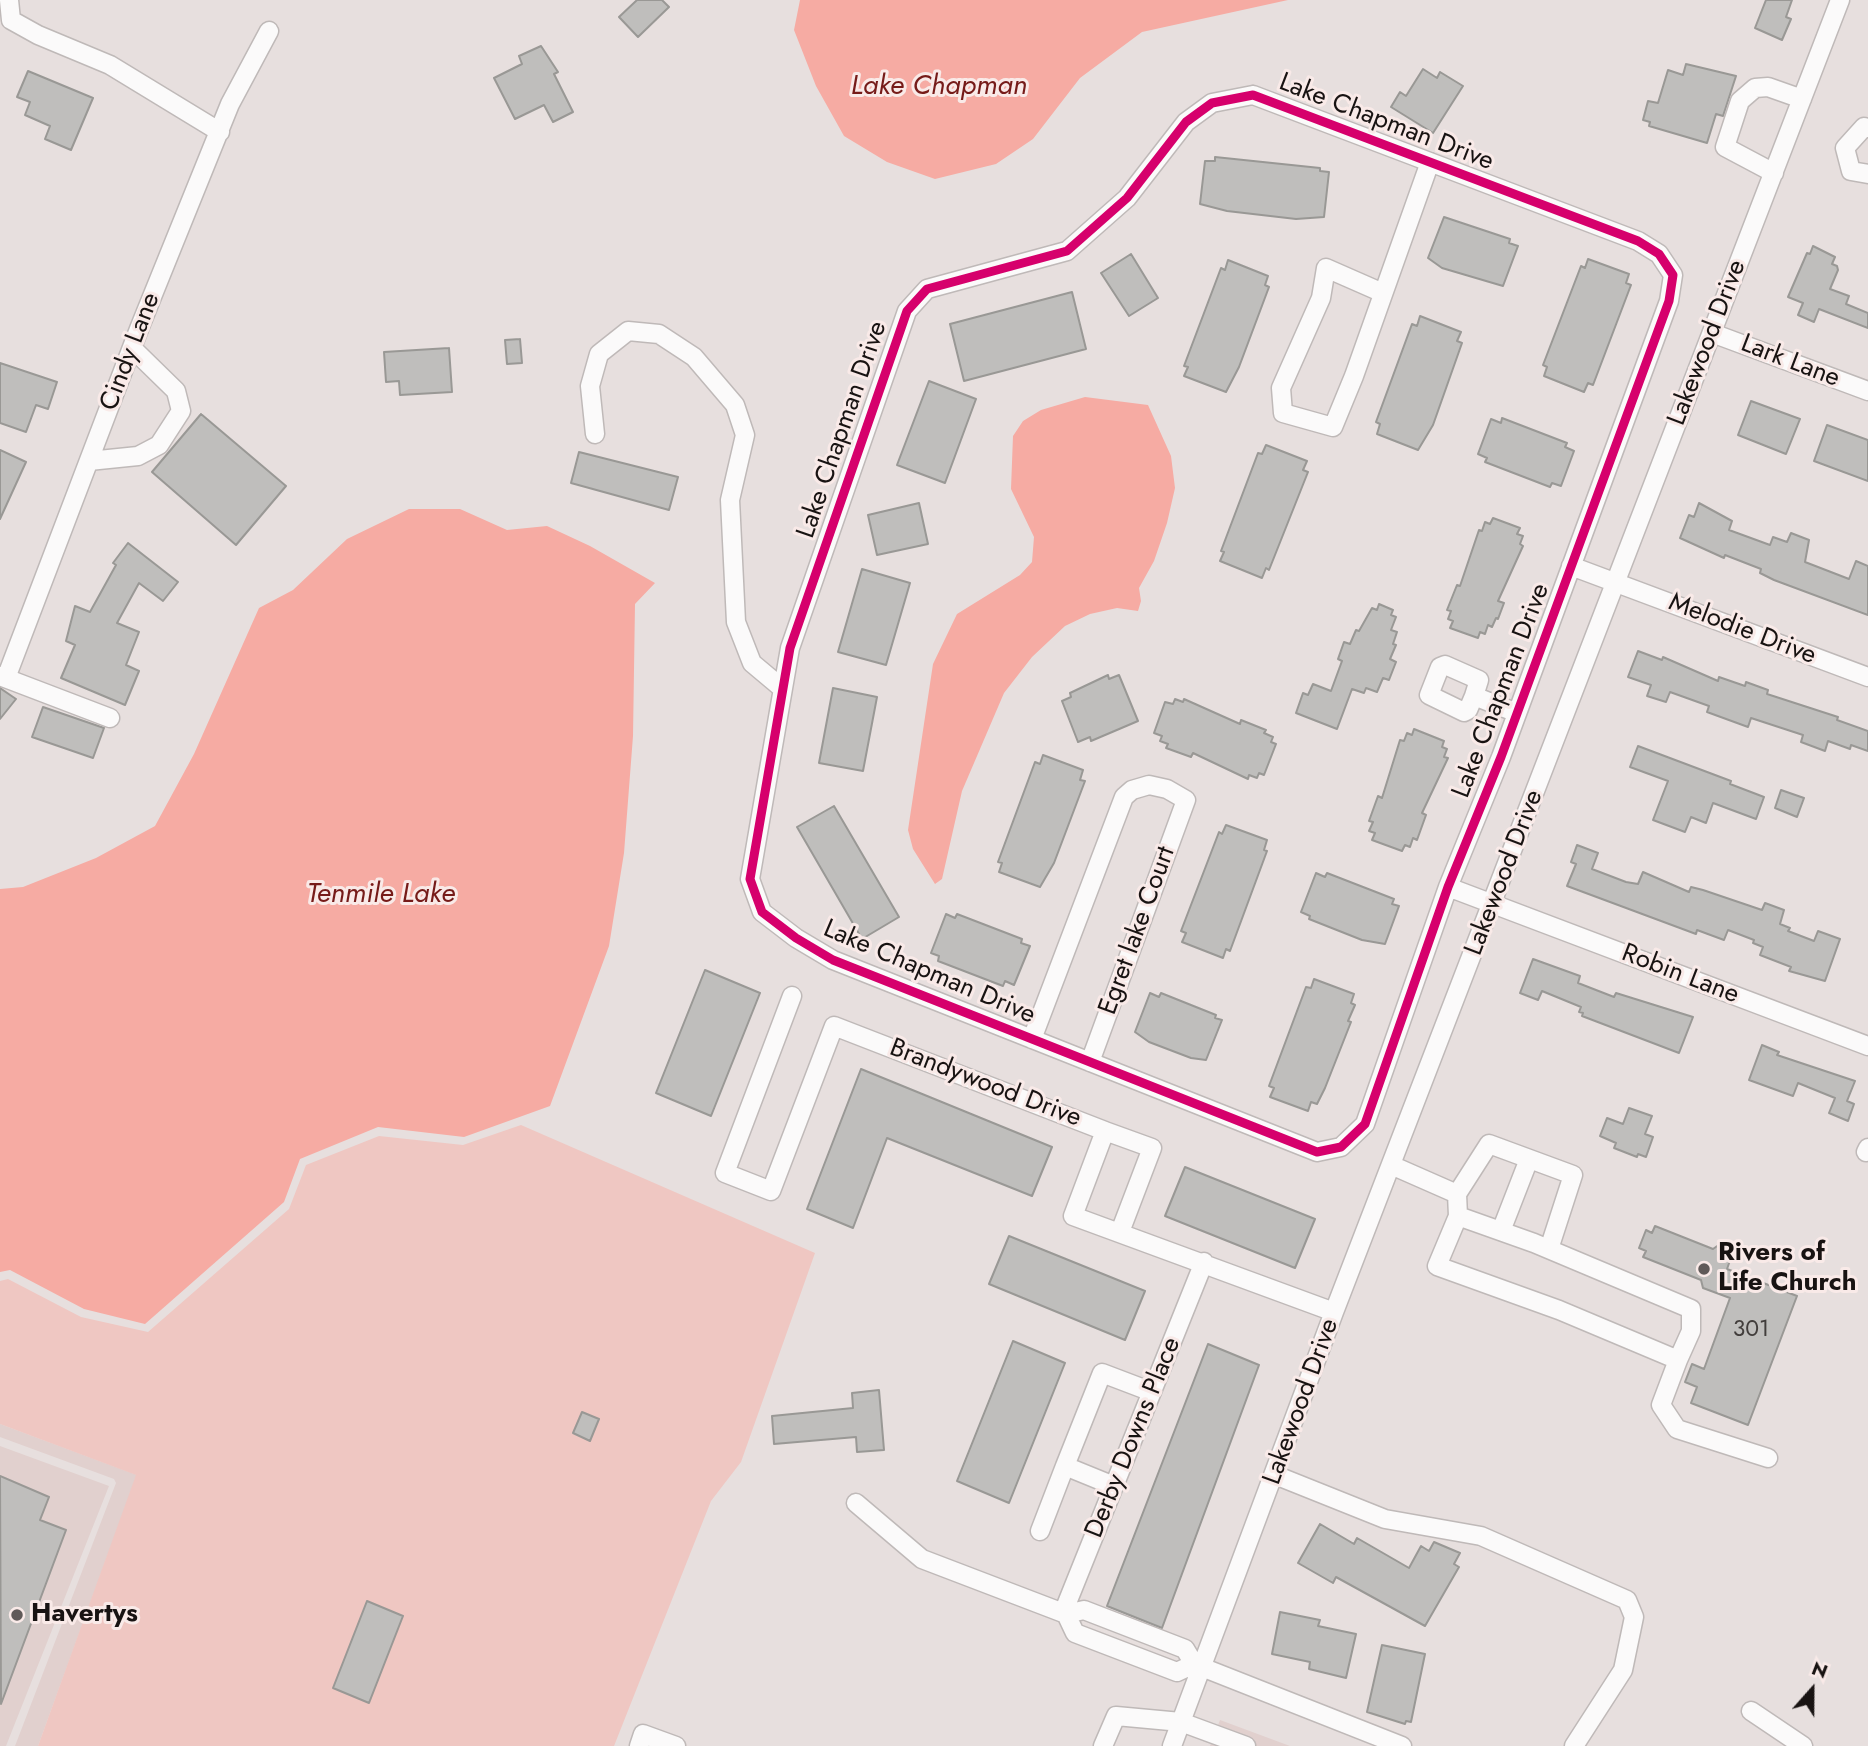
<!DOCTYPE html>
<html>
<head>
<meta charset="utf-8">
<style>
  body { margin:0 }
  #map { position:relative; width:1868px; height:1746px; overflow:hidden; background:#e7dfde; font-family:Jost,sans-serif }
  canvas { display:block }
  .north { position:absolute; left:1777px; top:1655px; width:70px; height:70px; -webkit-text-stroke:5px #f9eae8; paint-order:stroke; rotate:21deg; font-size:19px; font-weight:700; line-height:28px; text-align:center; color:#181312 }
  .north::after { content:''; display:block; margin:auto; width:24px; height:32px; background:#181312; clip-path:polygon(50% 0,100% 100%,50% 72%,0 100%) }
</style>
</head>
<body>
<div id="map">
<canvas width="1868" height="1746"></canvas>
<div class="north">N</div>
</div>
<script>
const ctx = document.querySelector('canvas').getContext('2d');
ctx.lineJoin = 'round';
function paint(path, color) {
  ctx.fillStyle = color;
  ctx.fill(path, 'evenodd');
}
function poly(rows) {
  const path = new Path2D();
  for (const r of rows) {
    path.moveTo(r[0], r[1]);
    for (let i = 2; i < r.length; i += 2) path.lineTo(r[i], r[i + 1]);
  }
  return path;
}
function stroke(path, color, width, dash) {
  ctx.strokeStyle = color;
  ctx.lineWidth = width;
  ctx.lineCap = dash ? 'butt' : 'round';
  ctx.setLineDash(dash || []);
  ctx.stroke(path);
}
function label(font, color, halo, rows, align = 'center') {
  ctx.font = font + ' Jost,sans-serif';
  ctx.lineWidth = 6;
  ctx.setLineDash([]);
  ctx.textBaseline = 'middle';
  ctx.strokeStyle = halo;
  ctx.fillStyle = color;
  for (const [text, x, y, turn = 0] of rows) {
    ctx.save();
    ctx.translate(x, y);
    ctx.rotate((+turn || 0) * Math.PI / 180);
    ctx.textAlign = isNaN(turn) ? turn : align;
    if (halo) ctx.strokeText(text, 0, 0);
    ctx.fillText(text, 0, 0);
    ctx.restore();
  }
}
paint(poly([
  [0,1424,137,1475,38,1746,15,1746,116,1483,114,1479,0,1437],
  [0,1446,109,1486,6,1746,0,1746],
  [1220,1720,1290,1746,1210,1746]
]), '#e1d0ce');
paint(poly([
  [521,1125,815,1253,741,1462,711,1501,614,1746,38,1746,136,1475,0,1424,0,1281,8,1279,81,1317,148,1332,289,1209,306,1165,379,1136,463,1145]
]), '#efc7c2');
paint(poly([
  [800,0,1288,0,1142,32,1080,78,1033,139,996,164,935,179,887,162,844,136,816,86,794,30],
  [1085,397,1148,405,1171,456,1175,488,1167,523,1154,561,1139,588,1141,601,1138,611,1117,608,1090,614,1065,626,1032,657,1004,693,962,791,942,879,935,884,913,849,908,830,933,664,957,614,1020,575,1032,562,1034,537,1011,489,1013,436,1023,421,1041,410],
  [409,509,460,509,507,530,547,526,590,546,655,583,635,604,633,736,624,853,609,946,550,1106,464,1137,378,1127,300,1159,284,1202,145,1324,84,1309,10,1270,0,1272,0,889,23,887,96,858,155,826,194,754,259,608,293,590,347,539]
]), '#f6aba3');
const building = poly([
  [637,0,662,0,669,7,638,37,619,17,637,0],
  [1766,0,1792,0,1786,17,1791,19,1782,40,1755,28,1766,0],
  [541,46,558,72,554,74,573,112,553,122,544,105,515,119,494,78,522,64,519,56,541,46],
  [1686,64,1736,76,1723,116,1716,114,1707,143,1649,126,1650,122,1643,120,1648,101,1658,103,1668,70,1683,75,1686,64],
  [1423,69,1437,78,1440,72,1463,86,1433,133,1391,107,1400,92,1406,96,1423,69],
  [28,71,93,98,71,150,45,139,50,126,25,115,30,102,17,97,28,71],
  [1215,157,1320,168,1320,171,1329,172,1324,217,1296,219,1227,211,1200,204,1205,161,1215,161,1215,157],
  [1444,217,1510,239,1509,243,1518,246,1503,286,1442,268,1428,258,1444,217],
  [1813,246,1835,257,1832,264,1837,266,1838,270,1830,289,1849,296,1846,304,1868,313,1868,328,1819,309,1814,322,1798,315,1803,303,1788,297,1807,253,1810,254,1813,246],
  [1131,254,1158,298,1129,316,1101,273,1131,254],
  [1588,259,1629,274,1626,283,1631,285,1593,385,1588,383,1584,392,1544,376,1547,367,1543,365,1581,266,1585,268,1588,259],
  [1228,260,1268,276,1265,285,1269,287,1239,367,1226,392,1184,376,1188,367,1184,366,1221,268,1225,270,1228,260],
  [1072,292,1086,349,964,381,950,324,1072,292],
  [1420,316,1461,332,1457,341,1462,343,1433,425,1418,450,1377,434,1380,424,1376,422,1412,324,1417,326,1420,316],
  [520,339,522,363,507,364,505,340,520,339],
  [449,348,452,392,400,395,399,381,386,382,384,352,449,348],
  [0,363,57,382,48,409,36,405,26,432,0,423,0,363],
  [929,381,976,399,945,483,897,465,929,381],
  [1751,401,1800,419,1786,454,1738,435,1751,401],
  [201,414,286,486,236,545,152,472,201,414],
  [1502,418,1567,443,1565,447,1574,451,1561,486,1552,483,1550,487,1485,462,1487,458,1478,454,1491,419,1501,423,1502,418],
  [1827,425,1868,440,1868,481,1814,461,1827,425],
  [1266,445,1307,461,1303,470,1308,472,1269,570,1266,568,1262,578,1220,561,1224,552,1221,551,1258,453,1262,454,1266,445],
  [0,450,26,462,0,519,0,450],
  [579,452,678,477,669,510,571,483,579,452],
  [919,503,928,544,877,555,868,515,919,503],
  [1699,503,1732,521,1729,530,1770,545,1773,537,1787,542,1791,533,1809,540,1805,562,1849,579,1856,561,1868,566,1868,615,1774,580,1760,573,1761,569,1725,555,1724,558,1680,538,1689,515,1694,517,1699,503],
  [1493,518,1520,528,1517,534,1523,536,1520,544,1523,546,1498,601,1504,603,1498,619,1496,618,1492,627,1488,625,1485,634,1480,632,1478,638,1450,628,1453,621,1448,619,1451,611,1447,610,1457,585,1460,586,1479,530,1482,531,1485,522,1490,524,1493,518],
  [128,543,178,582,163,601,139,583,117,623,139,632,126,665,139,671,125,705,61,678,75,645,66,641,75,606,90,612,116,565,113,563,128,543],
  [862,569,910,583,886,665,838,652,862,569],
  [1379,604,1393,610,1391,615,1396,617,1391,630,1397,632,1393,644,1396,645,1390,659,1396,662,1389,680,1383,678,1377,692,1366,688,1364,693,1352,689,1337,729,1296,713,1303,693,1308,695,1313,684,1331,691,1342,661,1338,659,1344,642,1350,644,1356,630,1359,631,1372,608,1377,610,1379,604],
  [1638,651,1662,660,1663,657,1718,681,1719,677,1745,686,1746,682,1768,690,1767,694,1838,717,1837,720,1868,731,1868,751,1851,745,1850,749,1828,741,1825,751,1801,742,1803,735,1751,718,1748,727,1707,712,1709,706,1670,692,1666,702,1647,696,1651,685,1628,677,1638,651],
  [1108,675,1109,679,1119,675,1138,721,1091,741,1090,737,1078,742,1062,701,1071,697,1070,693,1108,675],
  [0,688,16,699,0,719,0,688],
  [833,688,877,697,863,771,819,763,833,688],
  [1175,699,1183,702,1184,699,1240,724,1241,720,1266,730,1264,733,1273,737,1271,742,1276,744,1264,775,1259,773,1257,778,1249,775,1248,779,1193,753,1191,757,1166,748,1168,744,1160,741,1162,736,1154,733,1165,702,1173,704,1175,699],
  [43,707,104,728,93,758,32,737,43,707],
  [1414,729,1444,741,1442,747,1447,749,1444,757,1448,758,1422,813,1426,815,1417,840,1413,838,1410,847,1405,845,1402,851,1372,840,1375,833,1369,831,1373,822,1369,821,1378,796,1382,798,1400,740,1404,741,1407,733,1412,735,1414,729],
  [1638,746,1731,781,1730,784,1764,797,1756,819,1713,803,1706,823,1691,817,1685,832,1653,820,1668,781,1630,767,1638,746],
  [1043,755,1083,770,1080,780,1085,781,1054,863,1040,887,999,872,1002,863,998,862,1035,762,1040,764,1043,755],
  [1781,790,1804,798,1797,817,1775,808,1781,790],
  [834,806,899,917,862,939,797,827,834,806],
  [1226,825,1267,840,1264,850,1267,851,1230,951,1226,949,1223,958,1182,942,1186,933,1181,931,1219,832,1222,834,1226,825],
  [1577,845,1598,853,1592,869,1626,882,1638,884,1643,872,1689,892,1691,887,1703,890,1762,910,1765,903,1784,910,1780,924,1790,928,1788,931,1814,941,1818,931,1840,939,1825,981,1789,971,1791,967,1760,955,1763,947,1753,943,1754,940,1728,930,1724,940,1697,930,1696,934,1567,886,1576,864,1571,862,1577,845],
  [1316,873,1325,877,1327,873,1394,899,1392,904,1399,906,1385,944,1362,940,1309,919,1310,916,1301,912,1316,873],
  [946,914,955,918,957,914,1022,939,1021,943,1030,946,1014,985,1005,981,1003,986,938,961,939,956,931,953,946,914],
  [1533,959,1580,976,1578,983,1614,997,1616,993,1693,1017,1679,1053,1582,1016,1583,1013,1579,1012,1581,1007,1542,991,1538,1000,1520,993,1533,959],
  [705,970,760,993,711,1116,656,1093,705,970],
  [1314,979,1354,994,1351,1003,1355,1005,1348,1021,1351,1022,1325,1088,1317,1104,1311,1102,1308,1111,1270,1097,1274,1088,1269,1086,1306,987,1311,988,1314,979],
  [1150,993,1159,997,1161,993,1216,1015,1215,1018,1222,1020,1206,1060,1191,1058,1149,1042,1135,1032,1150,993],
  [1762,1045,1779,1052,1777,1055,1855,1081,1847,1101,1854,1104,1848,1121,1829,1113,1835,1098,1798,1083,1793,1096,1749,1080,1762,1045],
  [861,1069,1052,1147,1032,1196,887,1138,853,1228,807,1209,861,1069],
  [1629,1108,1652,1116,1645,1134,1653,1137,1646,1157,1638,1154,1637,1157,1614,1148,1616,1143,1600,1136,1607,1118,1623,1124,1629,1108],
  [1185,1167,1315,1219,1295,1268,1165,1216,1185,1167],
  [1655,1226,1713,1249,1720,1244,1734,1249,1727,1269,1797,1296,1748,1425,1691,1403,1697,1387,1685,1382,1692,1364,1704,1369,1730,1298,1703,1288,1701,1280,1643,1257,1646,1251,1639,1248,1646,1230,1652,1233,1655,1226],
  [1009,1236,1145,1291,1125,1340,989,1284,1009,1236],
  [1013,1341,1065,1363,1009,1503,957,1481,1013,1341],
  [1208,1344,1259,1365,1162,1628,1107,1606,1208,1344],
  [879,1390,884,1450,857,1452,856,1437,774,1444,772,1416,853,1408,852,1393,879,1390],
  [582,1412,599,1419,590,1441,573,1433,582,1412],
  [0,1476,49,1497,40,1520,66,1530,1,1704,0,1476],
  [1320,1524,1354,1544,1357,1538,1409,1568,1421,1546,1429,1551,1434,1542,1460,1553,1454,1564,1459,1567,1425,1626,1336,1577,1333,1583,1298,1563,1320,1524],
  [367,1601,403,1616,369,1703,333,1688,367,1601],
  [1280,1612,1320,1620,1318,1626,1356,1634,1346,1678,1309,1669,1310,1662,1272,1654,1280,1612],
  [1382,1645,1425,1654,1411,1722,1406,1721,1405,1724,1367,1712,1382,1645]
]);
paint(building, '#bfbebc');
stroke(building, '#999895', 2);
const minor = poly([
  [9,0,11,20,38,35,110,65,220,132],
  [1253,95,1638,241,1659,254,1673,275,1669,301,1501,757,1448,887,1365,1124,1341,1147,1317,1152,833,960,796,938,762,912,750,879,790,648,907,311,927,289,1067,251,1127,198,1186,122,1212,103,1253,95],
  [1868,128,1864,127,1845,148,1851,171,1868,174],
  [1774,173,1725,147,1740,101,1755,88,1768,87,1802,99],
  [1383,293,1326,268,1321,298,1281,388,1283,413,1333,427,1354,376,1430,162],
  [1712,333,1868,391],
  [595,434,590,386,599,354,628,331,659,334,694,357,735,405,745,435,730,500,736,622,752,663,783,689],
  [89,461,138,456,159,445,181,411,176,391,132,348],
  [1571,566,1868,677],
  [0,676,110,718],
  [6,678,139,329,230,104,269,31],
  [1474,696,1468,710,1464,712,1429,695,1440,667,1445,665,1479,680,1474,696,1517,713],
  [1448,887,1868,1046],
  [792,996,725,1173,771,1191,834,1026,1105,1131,1073,1216,1334,1312],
  [1032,1039,1124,797,1132,790,1149,785,1167,789,1186,800,1090,1062],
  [1105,1131,1152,1148,1120,1232],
  [1866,1152,1868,1148],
  [1391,1165,1457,1194,1458,1216,1437,1266,1559,1310,1678,1360,1661,1405,1677,1429,1768,1458],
  [1457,1194,1489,1144,1573,1175,1549,1249],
  [1458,1216,1534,1243,1691,1309,1691,1331,1678,1360],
  [1501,1231,1529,1159],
  [1275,1475,1385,1519,1481,1536,1627,1600,1634,1617,1623,1670,1574,1746],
  [1114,1486,1065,1466,1102,1373,1152,1392],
  [856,1503,922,1559,1066,1614,1084,1610,1185,1649,1194,1664,1402,1746],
  [1040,1531,1065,1466],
  [1063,1613,1204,1262],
  [1066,1614,1075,1633,1177,1672,1194,1664],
  [1751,1711,1803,1746],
  [639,1746,643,1734,676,1746],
  [1103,1746,1116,1716,1181,1722,1246,1746],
  [1172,1746,1334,1312,1840,0]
]);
stroke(minor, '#bfb9b8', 21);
stroke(minor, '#fbfafa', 18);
stroke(poly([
  [1253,95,1638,241,1659,254,1673,275,1669,301,1501,757,1448,887,1365,1124,1341,1147,1317,1152,833,960,796,938,762,912,750,879,790,648,907,311,927,289,1067,251,1127,198,1186,122,1212,103,1253,95]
]), '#d6006c', 9);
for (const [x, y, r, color] of [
  [1704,1269,7,"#605a59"],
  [17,1615,7,"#605a59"]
]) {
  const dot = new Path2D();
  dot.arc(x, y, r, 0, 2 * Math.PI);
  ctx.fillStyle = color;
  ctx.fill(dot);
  stroke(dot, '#f9eae8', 2.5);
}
label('23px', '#423e3c', null, [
  ["301",1751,1330]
]);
label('26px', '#181312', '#f9eae8', [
  ["Lake Chapman Drive",1386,123,21],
  ["Lakewood Drive",1708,343,-69],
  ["Cindy Lane",131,352,-69],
  ["Lark Lane",1790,362,21],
  ["Lake Chapman Drive",843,430,-71],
  ["Melodie Drive",1742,630,21],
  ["Lake Chapman Drive",1502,691,-69],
  ["Lakewood Drive",1505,873,-69],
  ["Egret lake Court",1138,931,-70],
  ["Lake Chapman Drive",929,973,23],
  ["Robin Lane",1680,975,21],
  ["Brandywood Drive",985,1084,21],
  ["Lakewood Drive",1302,1402,-70],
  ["Derby Downs Place",1134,1438,-68]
]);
label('bold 26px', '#181312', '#f9eae8', [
  ["Rivers of",1718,1254],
  ["Life Church",1718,1284],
  ["Havertys",31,1615]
], 'left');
label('italic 28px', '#761b19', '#f9eae8', [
  ["Lake Chapman",939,87],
  ["Tenmile Lake",381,895]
]);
</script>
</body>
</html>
